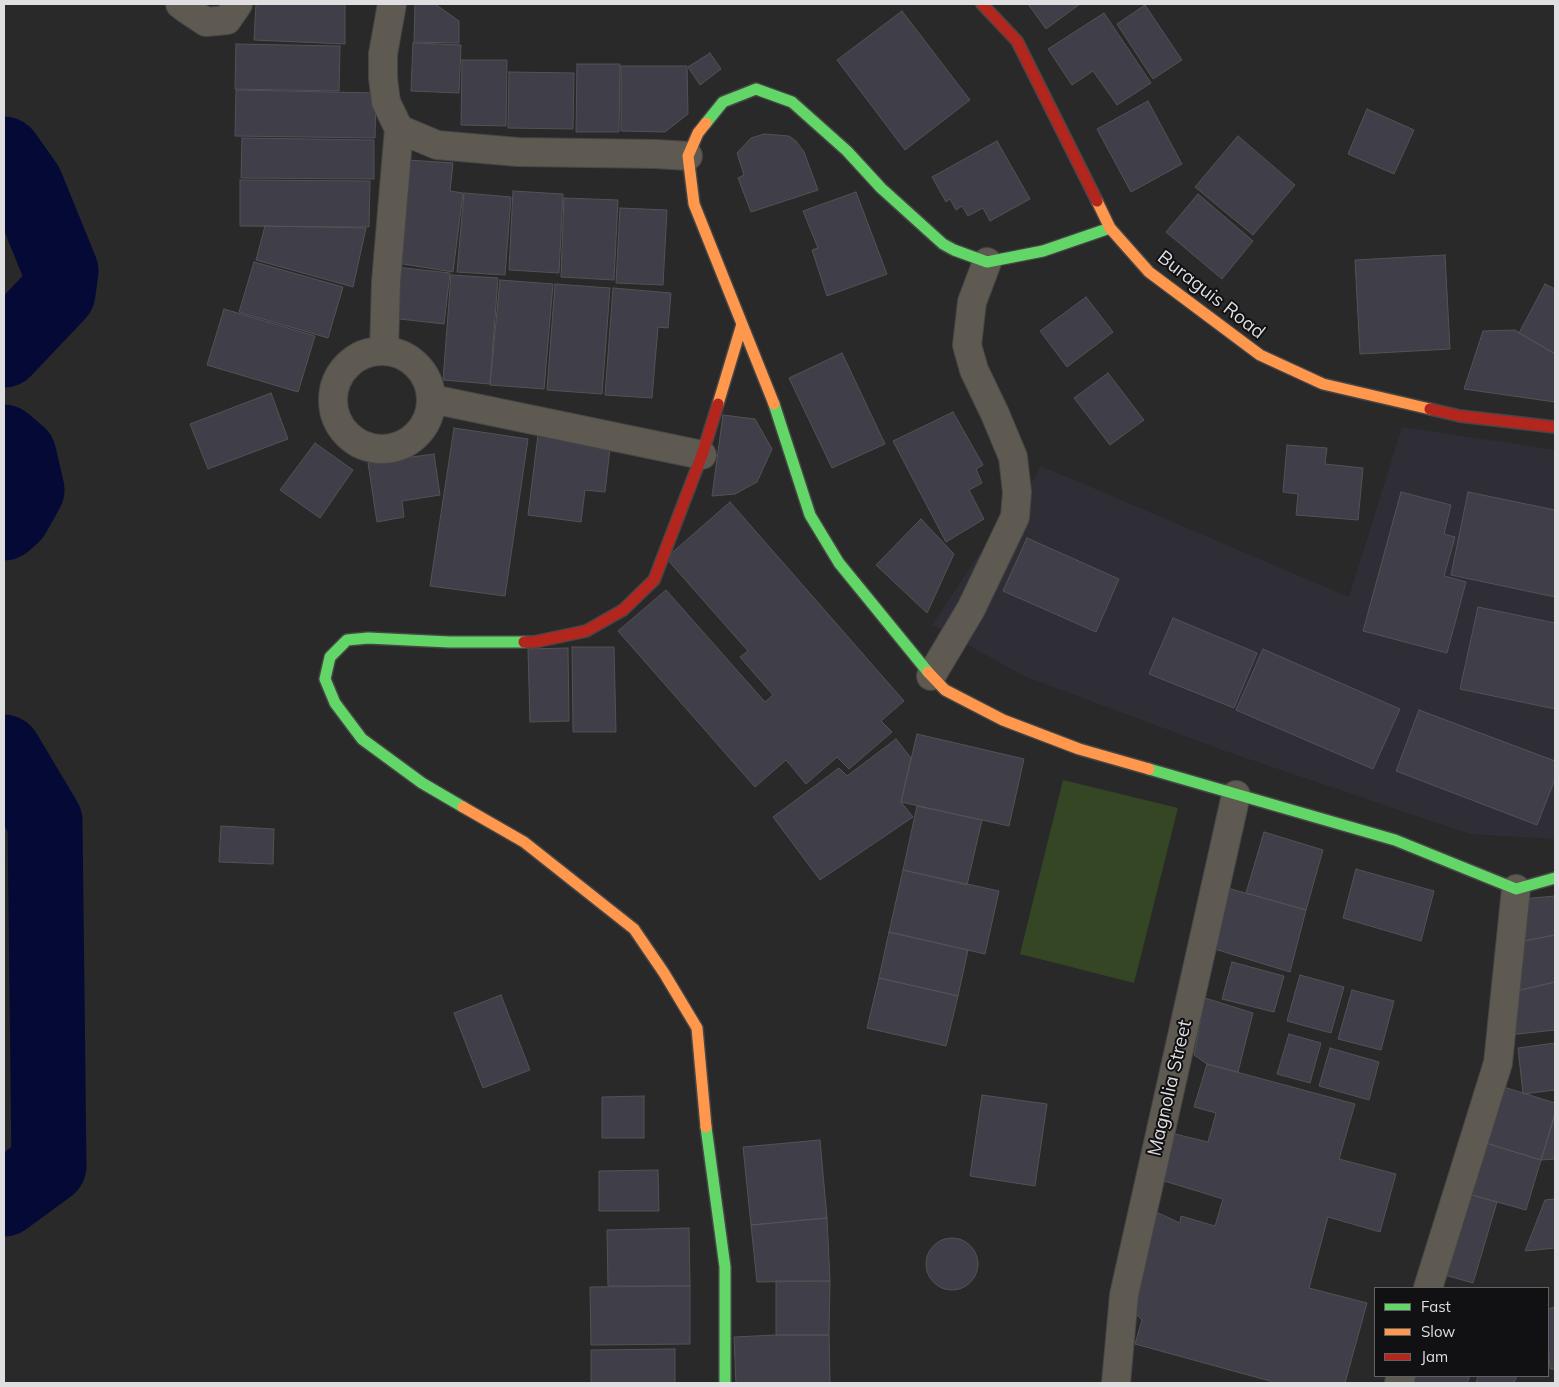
<!DOCTYPE html>
<html>
<head>
<meta charset="utf-8">
<style>
  body { margin:0 }
  #map { position:relative; width:1559px; height:1387px; overflow:hidden; background:#29292a; font-family:Mulish,sans-serif }
  canvas { display:block }
  .frame { position:absolute; inset:0; border:5px solid #dfdee0; pointer-events:none }
  .legend { position:absolute; left:1374px; top:1287px; width:175px; height:90px; box-sizing:border-box; background:#111113; border:1px solid #636365; margin:0; padding:6px 9px; list-style:none; font-size:15px; color:#dfdee0 }
  .legend li { display:flex; align-items:center; gap:10px; height:25px }
  .legend b { width:25px; border:1px solid #636365 }
</style>
</head>
<body>
<div id="map">
<canvas width="1559" height="1387"></canvas>
<div class="frame"></div>
<ul class="legend">
<li><b style="height:6px;background:#63d668"></b>Fast</li>
<li><b style="height:6px;background:#ff974d"></b>Slow</li>
<li><b style="height:6px;background:#b3261e"></b>Jam</li>
</ul>
</div>
<script>
const ctx = document.querySelector('canvas').getContext('2d');
ctx.lineJoin = 'round';
function paint(path, color) {
  ctx.fillStyle = color;
  ctx.fill(path, 'evenodd');
}
function poly(rows) {
  const path = new Path2D();
  for (const r of rows) {
    if (r.length === 3) {
      path.moveTo(r[0] + r[2], r[1]);
      path.arc(r[0], r[1], r[2], 0, 2 * Math.PI);
      continue;
    }
    path.moveTo(r[0], r[1]);
    for (let i = 2; i < r.length; i += 2) path.lineTo(r[i], r[i + 1]);
  }
  return path;
}
function stroke(path, color, width, dash) {
  ctx.strokeStyle = color;
  ctx.lineWidth = width;
  ctx.lineCap = dash ? 'butt' : 'round';
  ctx.setLineDash(dash || []);
  ctx.stroke(path);
}
function label(font, color, halo, rows, align = 'center') {
  ctx.font = font + ' Mulish,sans-serif';
  ctx.lineWidth = 4;
  ctx.setLineDash([]);
  ctx.textBaseline = 'middle';
  ctx.strokeStyle = halo;
  ctx.fillStyle = color;
  for (const [text, x, y, turn = 0] of rows) {
    ctx.save();
    ctx.translate(x, y);
    ctx.rotate((+turn || 0) * Math.PI / 180);
    ctx.textAlign = isNaN(turn) ? turn : align;
    if (halo) ctx.strokeText(text, 0, 0);
    ctx.fillText(text, 0, 0);
    ctx.restore();
  }
}
paint(poly([
  [1402,427,1555,450,1555,839,1470,834,1225,751,1024,676,932,625,978,556,1016,510,1041,466,1349,597]
]), '#2f2e36');
paint(poly([
  [1063,780,1178,808,1134,983,1020,954]
]), '#354625');
stroke(poly([
  [4,154,26,185,61,271,58,293,4,350],
  [4,442,19,455,27,490,13,515,4,523],
  [4,752,45,821,49,1166,4,1199]
]), '#040a35', 75);
const building = poly([
  [256,4,345,4,345,44,254,40,256,4],
  [415,4,435,4,459,21,459,43,414,42,415,4],
  [1028,4,1080,4,1046,29,1028,4],
  [1145,5,1182,60,1153,79,1117,24,1145,5],
  [902,11,970,100,905,150,837,60,902,11],
  [1104,13,1151,83,1117,105,1093,71,1072,85,1048,49,1104,13],
  [413,43,461,45,459,93,411,91,413,43],
  [236,44,340,46,339,91,235,89,236,44],
  [710,53,721,69,700,85,688,67,710,53],
  [462,60,507,60,506,126,461,125,462,60],
  [577,64,620,64,619,132,576,132,577,64],
  [621,66,687,66,688,114,665,132,621,131,621,66],
  [509,72,574,73,573,129,508,128,509,72],
  [236,90,376,93,375,138,235,136,236,90],
  [1148,101,1182,164,1131,192,1097,129,1148,101],
  [1367,109,1414,130,1394,174,1348,154,1367,109],
  [764,134,789,136,796,141,804,152,818,190,751,212,738,178,744,175,737,153,751,138,764,134],
  [1238,136,1295,185,1253,235,1195,187,1238,136],
  [242,138,374,140,374,179,241,178,242,138],
  [997,141,1030,199,990,221,983,208,968,216,962,206,956,210,950,199,946,202,932,177,997,141],
  [408,160,453,163,450,191,463,193,453,272,397,263,408,160],
  [240,180,370,181,369,227,240,226,240,180],
  [513,191,563,194,559,273,509,270,513,191],
  [856,192,887,274,827,296,812,250,818,248,803,211,856,192],
  [464,193,511,197,505,275,457,272,464,193],
  [1198,194,1253,241,1222,279,1166,232,1198,194],
  [564,198,618,200,614,280,561,277,564,198],
  [620,208,667,210,663,285,616,283,620,208],
  [265,226,366,228,353,287,256,260,265,226],
  [1445,255,1450,349,1360,354,1355,260,1445,255],
  [254,262,343,287,328,338,239,312,254,262],
  [395,267,450,273,444,324,391,318,395,267],
  [451,275,498,278,490,384,443,380,451,275],
  [500,280,553,284,544,389,490,385,500,280],
  [555,284,610,288,602,394,547,390,555,284],
  [1545,284,1555,289,1555,354,1519,333,1545,284],
  [613,288,671,293,668,328,658,327,652,398,605,395,613,288],
  [1086,297,1113,332,1067,367,1040,331,1086,297],
  [224,309,315,336,298,392,207,365,224,309],
  [1515,330,1555,354,1555,402,1464,389,1483,331,1515,330],
  [842,353,885,444,832,468,789,378,842,353],
  [1108,373,1144,420,1110,445,1074,398,1108,373],
  [271,393,288,439,208,469,190,424,271,393],
  [953,412,983,465,976,469,982,483,969,490,984,519,946,542,893,441,953,412],
  [723,415,755,419,772,449,757,482,735,494,712,496,723,415],
  [454,428,528,439,505,596,430,586,454,428],
  [538,435,610,448,605,492,585,490,581,522,528,515,538,435],
  [315,443,353,470,320,518,280,490,315,443],
  [1287,445,1327,448,1325,464,1363,468,1358,520,1296,515,1298,494,1283,492,1287,445],
  [434,454,440,495,402,501,404,517,377,522,368,463,434,454],
  [1401,492,1451,505,1444,534,1455,537,1444,576,1466,582,1447,653,1363,631,1401,492],
  [1468,492,1555,510,1555,597,1451,575,1468,492],
  [730,502,904,701,881,721,892,732,849,769,837,757,806,784,786,760,755,787,618,631,666,590,765,702,773,695,740,657,748,651,666,558,730,502],
  [921,519,954,554,927,613,876,565,921,519],
  [1027,538,1119,579,1096,632,1003,591,1027,538],
  [1478,607,1555,623,1555,709,1460,689,1478,607],
  [1173,618,1257,653,1234,708,1149,674,1173,618],
  [572,647,614,647,616,732,573,732,572,647],
  [568,648,569,721,530,722,528,649,568,648],
  [1263,649,1400,709,1373,769,1236,710,1263,649],
  [1419,710,1555,761,1555,779,1537,825,1396,771,1419,710],
  [917,734,1024,759,1009,826,901,802,917,734],
  [896,739,911,758,901,802,913,817,820,880,773,817,839,768,847,776,896,739],
  [917,806,982,820,967,885,903,870,917,806],
  [221,826,274,829,273,864,219,862,221,826],
  [1264,832,1323,850,1306,910,1246,893,1264,832],
  [1356,869,1434,891,1421,941,1343,918,1356,869],
  [903,870,999,891,985,954,889,932,903,870],
  [1224,887,1306,910,1290,972,1208,947,1224,887],
  [1555,896,1555,935,1519,942,1522,899,1555,896],
  [889,932,968,950,958,996,879,978,889,932],
  [1555,935,1555,982,1512,992,1519,942,1555,935],
  [1232,962,1284,976,1274,1012,1222,999,1232,962],
  [1300,975,1344,987,1331,1033,1287,1021,1300,975],
  [879,978,958,996,946,1046,867,1028,879,978],
  [1555,982,1555,1030,1509,1035,1512,992,1555,982],
  [1352,990,1394,1001,1381,1050,1338,1039,1352,990],
  [501,995,530,1070,483,1088,454,1013,501,995],
  [1205,998,1253,1013,1238,1072,1207,1064,1194,1055,1205,998],
  [1289,1034,1321,1043,1310,1083,1277,1074,1289,1034],
  [1555,1043,1555,1090,1523,1094,1518,1048,1555,1043],
  [1330,1048,1379,1062,1369,1100,1319,1086,1330,1048],
  [1207,1064,1355,1104,1339,1159,1396,1174,1380,1232,1328,1217,1309,1288,1367,1303,1345,1383,1270,1383,1270,1381,1135,1344,1142,1320,1134,1312,1156,1212,1180,1223,1181,1216,1215,1226,1223,1199,1161,1180,1171,1133,1208,1142,1216,1113,1194,1107,1207,1064],
  [1494,1084,1555,1103,1555,1114,1541,1160,1476,1140,1494,1084],
  [982,1095,1047,1104,1035,1186,970,1176,982,1095],
  [644,1096,644,1138,602,1138,602,1097,644,1096],
  [1555,1114,1555,1159,1541,1160,1555,1114],
  [820,1140,827,1218,751,1225,743,1147,820,1140],
  [1476,1140,1541,1160,1526,1210,1461,1192,1476,1140],
  [658,1170,659,1211,599,1211,599,1171,658,1170],
  [1461,1192,1497,1202,1473,1283,1441,1274,1461,1192],
  [1555,1199,1555,1248,1525,1251,1545,1200,1555,1199],
  [827,1218,830,1281,757,1282,751,1225,827,1218],
  [689,1228,690,1286,608,1286,607,1230,689,1228],
  [952,1264,26],
  [776,1281,830,1281,829,1335,776,1335,776,1281],
  [690,1286,690,1344,591,1345,590,1287,690,1286],
  [1555,1307,1555,1369,1550,1369,1548,1343,1548,1309,1555,1307],
  [776,1335,829,1335,830,1383,736,1383,734,1337,776,1335],
  [675,1349,675,1383,591,1383,591,1350,675,1349],
  [1407,1376,1470,1376,1467,1383,1415,1383,1405,1380,1407,1376],
  [1478,1376,1517,1376,1514,1383,1476,1383,1478,1376]
]);
paint(building, '#403e49');
stroke(building, '#535254', 1);
const street = poly([
  [180,4,185,8,206,22,227,20,238,4],
  [392,4,383,54,383,78,386,102,399,129,437,145,518,152,656,154,688,156],
  [382,400,49],
  [384,351,386,282,399,129],
  [432,399,702,455],
  [931,676,971,609,1015,517,1017,492,1013,457,995,414,974,370,967,345,972,302,987,262],
  [1428,1288,1498,1063,1516,889],
  [1116,1383,1124,1295,1236,795],
  [1399,1383,1401,1376]
]);
const fast = poly([
  [706,123,723,102,756,89,792,102,847,151,881,188,943,244,954,250,987,262,1043,251,1110,228],
  [774,404,810,515,839,563,928,672],
  [1149,769,1395,840,1516,889,1555,878],
  [463,807,422,783,362,739,335,703,325,679,330,657,347,640,368,638,449,642,524,642],
  [706,1127,725,1267,725,1383]
]);
const slow = poly([
  [706,123,698,133,688,156,694,204,774,404],
  [1097,201,1110,228,1149,272,1260,355,1323,384,1430,409],
  [718,404,742,324],
  [928,672,945,690,1003,720,1079,749,1149,769],
  [463,807,524,842,634,929,664,973,697,1028,706,1127]
]);
const jam = poly([
  [982,4,1017,41,1097,201],
  [1430,409,1460,416,1555,427],
  [524,642,534,642,586,631,623,610,654,580,702,455,718,404]
]);
stroke(street, '#464647', 30);
stroke(fast, '#464647', 14);
stroke(slow, '#464647', 14);
stroke(jam, '#464647', 14);
stroke(street, '#5e5951', 28);
stroke(fast, '#63d668', 11);
stroke(slow, '#ff974d', 11);
stroke(jam, '#b3261e', 11);
label('19px', '#dfdee0', '#111113', [
  ["Buraguis Road",1211,295,38],
  ["Magnolia Street",1170,1088,-77]
]);
</script>
</body>
</html>
